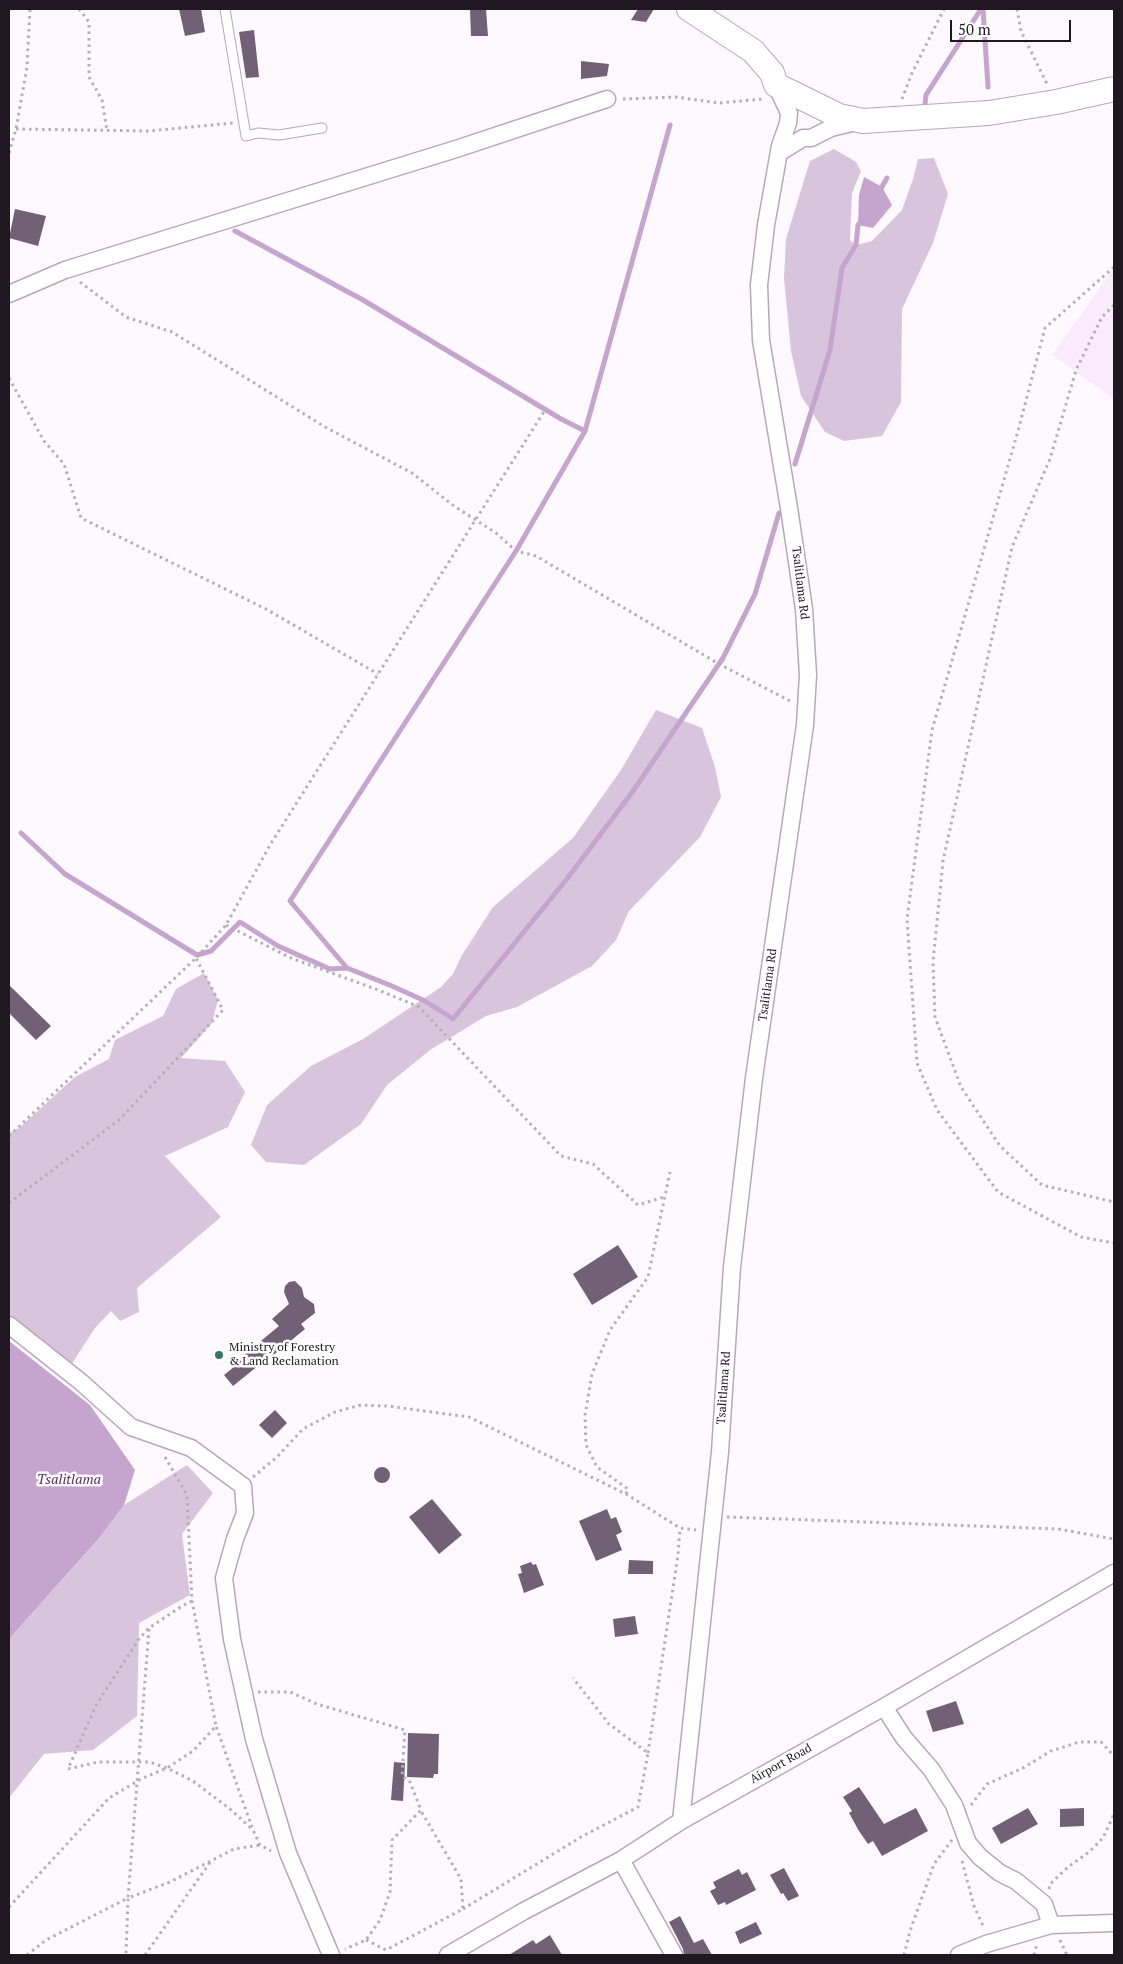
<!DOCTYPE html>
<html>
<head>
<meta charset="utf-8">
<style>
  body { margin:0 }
  #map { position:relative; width:1123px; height:1964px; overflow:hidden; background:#fdf9fe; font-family:"PT Serif",serif }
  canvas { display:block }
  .frame { position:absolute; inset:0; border:10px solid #1f1820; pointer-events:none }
  .scale { position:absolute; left:950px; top:20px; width:121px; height:22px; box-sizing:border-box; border:2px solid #1f1820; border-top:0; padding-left:6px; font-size:15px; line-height:18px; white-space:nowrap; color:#1f1820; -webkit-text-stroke:4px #fff; paint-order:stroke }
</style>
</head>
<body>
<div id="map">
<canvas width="1123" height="1964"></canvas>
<div class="frame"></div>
<div class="scale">50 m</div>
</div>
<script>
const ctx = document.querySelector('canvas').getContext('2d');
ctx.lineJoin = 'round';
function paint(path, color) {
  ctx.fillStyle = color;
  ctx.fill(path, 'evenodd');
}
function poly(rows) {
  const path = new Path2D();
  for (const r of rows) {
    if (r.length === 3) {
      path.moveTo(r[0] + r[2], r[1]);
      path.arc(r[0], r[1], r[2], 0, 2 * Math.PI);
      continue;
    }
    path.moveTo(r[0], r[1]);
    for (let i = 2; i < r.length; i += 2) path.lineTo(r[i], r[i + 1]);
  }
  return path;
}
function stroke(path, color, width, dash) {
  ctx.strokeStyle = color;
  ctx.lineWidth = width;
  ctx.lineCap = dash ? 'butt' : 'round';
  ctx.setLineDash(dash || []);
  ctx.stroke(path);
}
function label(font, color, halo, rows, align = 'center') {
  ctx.font = font + ' "PT Serif",serif';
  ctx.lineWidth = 5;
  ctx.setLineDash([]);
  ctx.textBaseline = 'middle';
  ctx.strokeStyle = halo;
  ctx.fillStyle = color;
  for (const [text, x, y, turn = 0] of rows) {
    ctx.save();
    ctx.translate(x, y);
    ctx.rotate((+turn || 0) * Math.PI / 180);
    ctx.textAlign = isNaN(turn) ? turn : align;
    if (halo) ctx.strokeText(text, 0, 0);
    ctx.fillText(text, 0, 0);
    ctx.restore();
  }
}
paint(poly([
  [1114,268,1114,399,1052,355]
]), '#f9eafc');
paint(poly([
  [834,149,856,162,861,171,852,193,850,240,856,245,872,241,902,210,913,179,918,159,934,158,948,194,933,243,902,309,901,402,882,436,844,441,825,432,801,396,791,351,784,278,786,239,810,161],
  [656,710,702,728,715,767,721,797,700,837,629,911,616,940,592,966,517,1007,486,1016,430,1050,387,1085,361,1124,304,1165,266,1162,251,1145,267,1105,311,1066,363,1039,441,987,453,974,462,955,493,907,573,838,621,770],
  [204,973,218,1000,212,1023,181,1058,225,1061,245,1092,228,1127,165,1156,221,1217,137,1288,139,1312,120,1321,111,1311,95,1328,71,1365,31,1332,9,1316,9,1133,18,1129,75,1077,109,1059,115,1040,163,1016,176,989],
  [187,1465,213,1493,182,1534,190,1595,139,1623,137,1716,93,1750,44,1754,9,1798,9,1639,100,1537,124,1505]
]), '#d9c4de');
paint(poly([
  [864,177,882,187,892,205,873,228,858,225,859,195],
  [9,1341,90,1405,135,1470,124,1505,100,1537,9,1639]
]), '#c5a4cd');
stroke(poly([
  [983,9,988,87],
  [925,104,926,95,981,9],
  [879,192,887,178],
  [235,231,363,300,561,419,585,431],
  [795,464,830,350,842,268,856,245,858,225,861,221],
  [21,833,65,874,197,955,211,951,240,922,278,946,330,969,347,968,392,986,425,1001,453,1019,566,880,631,794,723,658,755,594,779,513],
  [347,968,290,901,516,551,585,431,670,125]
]), '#c5a4cd', 5);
paint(poly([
  [179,9,201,9,205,32,185,36],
  [470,9,486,9,488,36,471,36],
  [638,9,654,9,646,22,631,20],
  [254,30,259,77,246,78,239,32],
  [581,61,609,64,607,76,581,79],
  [15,209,46,216,38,246,9,238],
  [9,985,51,1026,36,1040,9,1013],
  [618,1245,638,1277,592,1305,573,1274],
  [295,1281,302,1288,304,1297,314,1304,315,1313,301,1324,305,1329,265,1362,264,1361,233,1386,224,1375,240,1362,239,1359,279,1326,272,1319,289,1304,284,1292,285,1286,289,1282],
  [275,1410,287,1423,272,1438,259,1425],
  [382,1475,8],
  [432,1499,462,1535,439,1554,409,1517],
  [607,1509,611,1519,616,1517,622,1532,616,1535,622,1550,596,1561,579,1521],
  [629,1560,653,1561,653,1574,628,1574],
  [531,1562,533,1565,536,1564,544,1585,524,1593,518,1574,522,1573,520,1566],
  [635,1616,638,1634,615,1637,613,1619],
  [956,1701,964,1724,933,1732,926,1711],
  [408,1733,439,1734,438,1774,434,1774,433,1778,407,1777],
  [394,1762,405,1763,403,1801,391,1800],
  [859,1787,884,1824,916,1808,928,1831,882,1856,873,1841,868,1844,859,1831,849,1813,852,1811,843,1797],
  [1028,1808,1038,1824,1001,1844,992,1828],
  [1084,1808,1084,1826,1060,1827,1060,1809],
  [784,1868,799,1896,788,1901,783,1893,781,1894,770,1875],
  [739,1869,742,1875,747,1872,756,1890,726,1905,725,1902,718,1905,710,1891,716,1888,713,1882],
  [680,1916,694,1943,703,1939,712,1955,684,1955,683,1949,669,1922],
  [756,1922,762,1934,740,1944,735,1932],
  [550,1935,562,1955,509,1955,533,1940,536,1944]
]), '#726176');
const lane = poly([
  [225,9,246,136,258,133,279,135,322,128]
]);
const street = poly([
  [779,153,803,138,811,138,831,128,856,122],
  [9,294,65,270,456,149,607,99],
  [9,1325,81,1382,131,1427,191,1448,243,1486,245,1513,235,1539,224,1578,232,1639,254,1739,288,1853,331,1955],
  [884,1707,904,1738,931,1769,954,1805,968,1843,980,1857,1000,1873,1016,1881,1044,1904,1051,1925],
  [681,1821,720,1452,732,1267,754,1078,805,725,808,675,804,609,789,508,761,340,759,285,766,225,780,146,788,123,789,113,776,85],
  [621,1860,674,1955],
  [448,1955,524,1911,621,1860,681,1821,884,1707,1114,1573],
  [959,1955,986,1944,1051,1925,1114,1923]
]);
const secondary = poly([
  [689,9,753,51,772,73,776,85,839,116,863,121,989,113,1056,102,1114,89]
]);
stroke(lane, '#b9a6bd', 11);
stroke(street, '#b9a6bd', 19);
stroke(secondary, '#b9a6bd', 26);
stroke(poly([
  [79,9,89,22,89,77,102,100,107,131],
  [1017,9,1021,31,1047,84],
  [623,99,676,97,719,103,763,99],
  [902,99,912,73,944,9],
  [16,129,149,131,233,123],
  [9,153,16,129,27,67,30,9],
  [1114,267,1045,328,1018,431,932,730,907,919,917,1063,937,1110,998,1192,1081,1237,1114,1243],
  [80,282,126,317,172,332,325,427,412,473,454,506,496,533,516,551,536,556,719,664,790,701],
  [1114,305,1102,317,1076,370,1050,459,1012,547,943,861,933,962,935,1017,961,1087,1000,1146,1042,1185,1114,1202],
  [9,378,44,441,64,464,81,518,266,609,378,674],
  [226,925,291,958,381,991,419,1007,561,1156,593,1164,638,1205,664,1197],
  [9,1136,196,958,226,925,270,845,545,410],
  [9,1203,119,1120,223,1010,196,958],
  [165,1457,187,1495,192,1601,216,1726],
  [253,1477,277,1457,303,1429,335,1412,361,1405,387,1406,469,1417,626,1494,680,1528,696,1530],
  [626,1494,628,1489,597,1467,586,1445,585,1415,592,1374,610,1330,648,1277,670,1172],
  [727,1517,1058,1529,1114,1539],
  [192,1601,182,1606,149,1628,139,1639,96,1705,68,1769,98,1762,149,1762,167,1768,193,1781,230,1809,253,1830],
  [149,1629,128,1898,170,1882,234,1849,260,1845],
  [258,1692,290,1692,317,1704,405,1730,402,1776,410,1782,421,1810,392,1840,390,1892,380,1920,366,1940,345,1949],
  [648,1753,678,1555,680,1528],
  [971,1805,987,1784,1023,1768,1051,1751,1079,1742,1101,1742,1114,1756],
  [962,1861,974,1906,984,1928],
  [1049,1889,1050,1884,1068,1867,1089,1852,1103,1838,1114,1814],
  [9,1907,109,1798,141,1779,167,1768,193,1751,216,1726,253,1830,260,1845,271,1851],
  [463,1909,581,1837,638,1807,648,1753,609,1724,573,1678],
  [366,1940,386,1950,463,1909,461,1879,421,1811],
  [1060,1940,1067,1955],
  [27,1955,46,1940,128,1898,126,1955],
  [145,1955,211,1861],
  [904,1955,910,1931,934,1864,952,1840],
  [1034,1955,1037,1944]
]), '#b4afb5', 3, [2.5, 4]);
stroke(lane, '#fff', 9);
stroke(street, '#fff', 16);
stroke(secondary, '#fff', 24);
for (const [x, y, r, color] of [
  [219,1355,5,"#387662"]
]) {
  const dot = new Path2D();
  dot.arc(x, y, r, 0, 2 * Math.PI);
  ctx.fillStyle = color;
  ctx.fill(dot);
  stroke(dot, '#fff', 2);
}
label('12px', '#1f1820', '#fff', [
  ["Tsalitlama Rd",800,583,83],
  ["Tsalitlama Rd",768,985,-82],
  ["Tsalitlama Rd",724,1388,-86],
  ["Airport Road",781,1764,-29]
]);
label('12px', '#1f1820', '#fff', [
  ["Ministry of Forestry",229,1348],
  ["& Land Reclamation",229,1362]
], 'left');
label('italic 14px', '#582d61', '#fff', [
  ["Tsalitlama",69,1480]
]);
</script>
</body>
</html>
